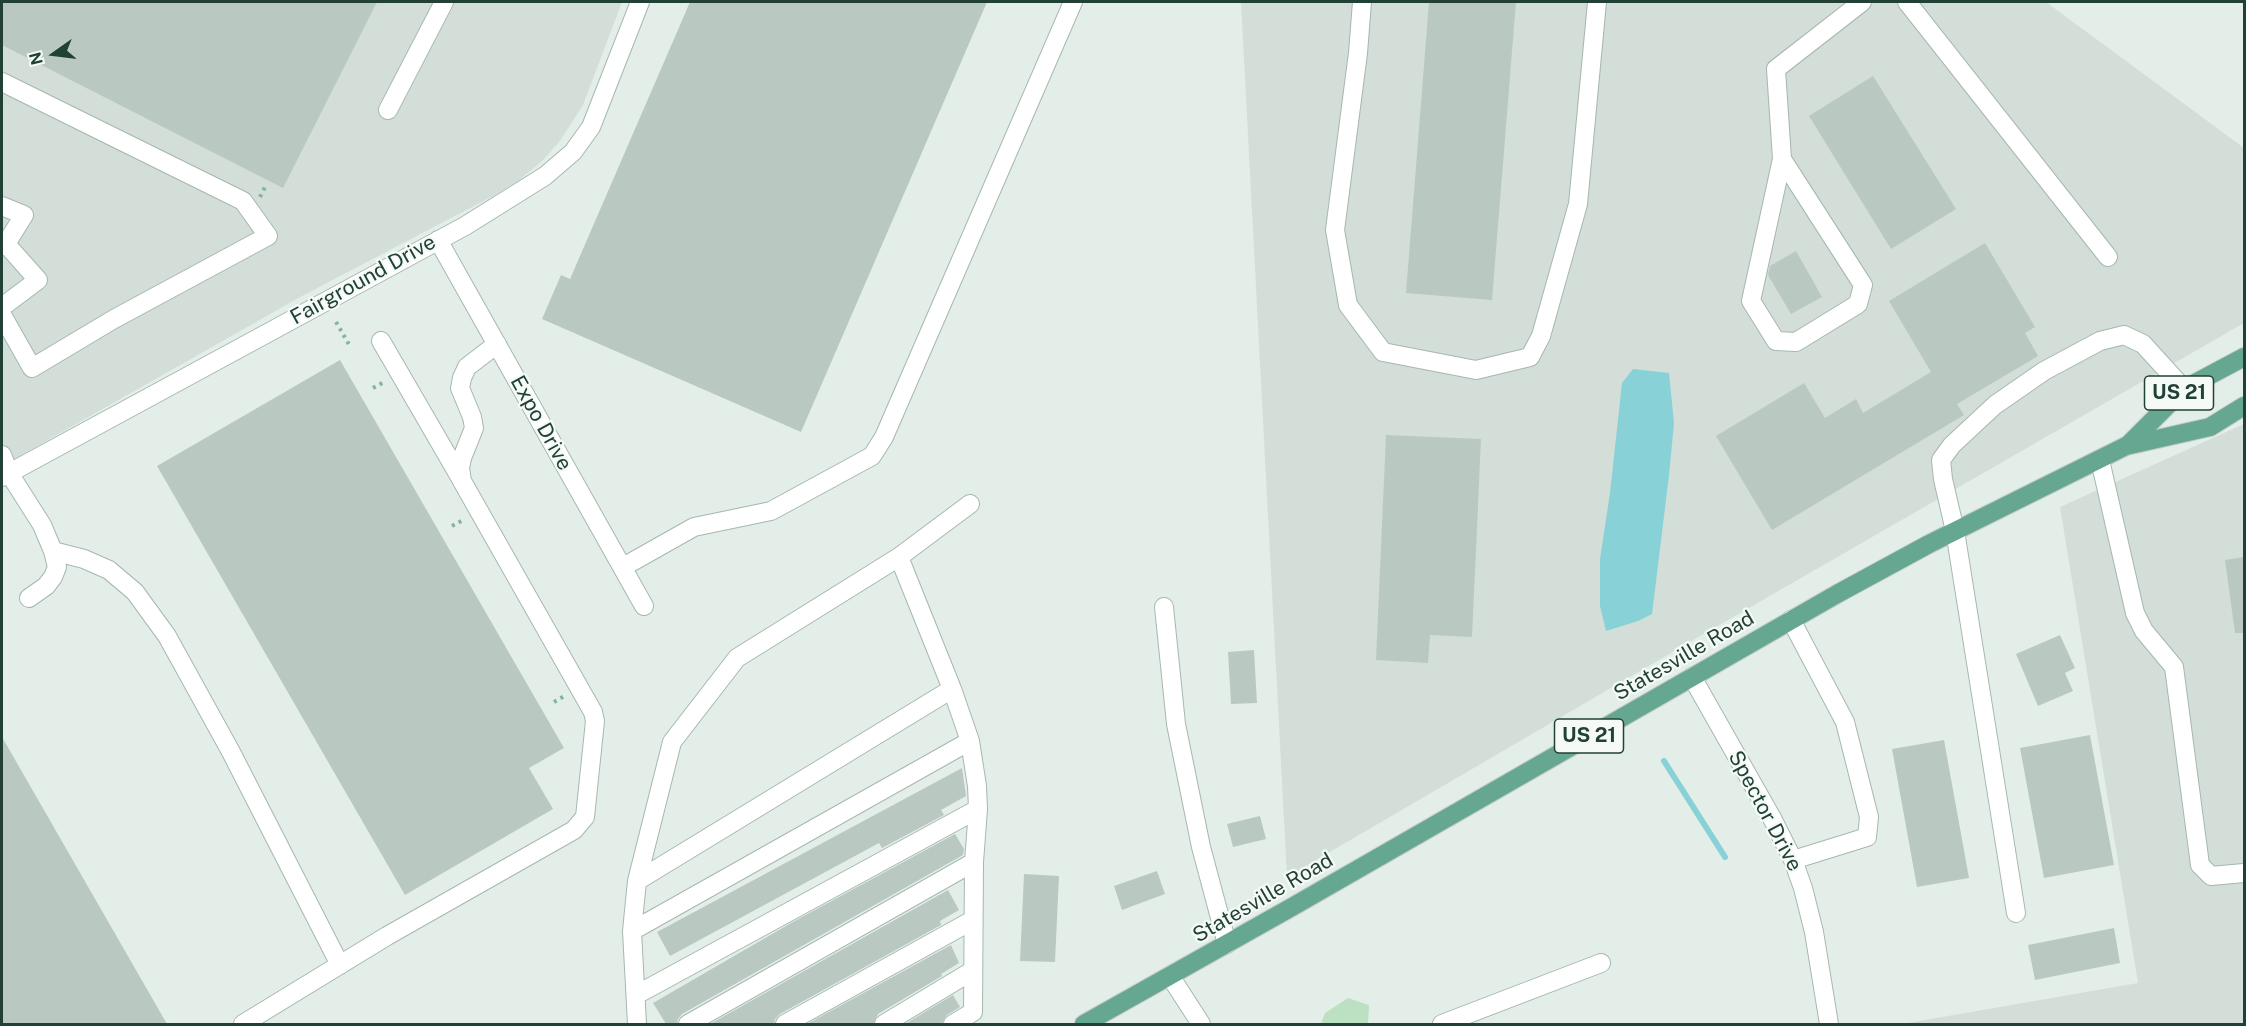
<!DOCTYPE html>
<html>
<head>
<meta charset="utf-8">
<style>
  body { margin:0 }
  #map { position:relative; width:2246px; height:1026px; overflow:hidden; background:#e4eee9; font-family:"Public Sans",sans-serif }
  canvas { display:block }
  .frame { position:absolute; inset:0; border:3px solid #214136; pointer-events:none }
  .north { position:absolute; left:24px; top:24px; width:60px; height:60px; -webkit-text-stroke:4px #f5faf7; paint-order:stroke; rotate:256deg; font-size:16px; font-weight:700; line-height:24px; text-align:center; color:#214136 }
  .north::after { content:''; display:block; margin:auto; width:21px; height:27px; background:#214136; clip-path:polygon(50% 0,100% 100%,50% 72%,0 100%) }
</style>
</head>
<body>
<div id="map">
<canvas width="2246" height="1026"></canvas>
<div class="frame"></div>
<div class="north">N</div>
</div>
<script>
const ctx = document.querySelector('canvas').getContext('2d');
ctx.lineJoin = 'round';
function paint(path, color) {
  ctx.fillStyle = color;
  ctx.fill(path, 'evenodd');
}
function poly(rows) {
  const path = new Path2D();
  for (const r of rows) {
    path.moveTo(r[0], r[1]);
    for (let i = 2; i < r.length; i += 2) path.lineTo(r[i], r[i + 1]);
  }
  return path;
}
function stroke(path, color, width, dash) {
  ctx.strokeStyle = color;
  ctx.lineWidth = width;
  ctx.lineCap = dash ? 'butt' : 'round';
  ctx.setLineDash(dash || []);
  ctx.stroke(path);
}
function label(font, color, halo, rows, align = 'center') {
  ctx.font = font + ' "Public Sans",sans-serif';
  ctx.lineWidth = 4.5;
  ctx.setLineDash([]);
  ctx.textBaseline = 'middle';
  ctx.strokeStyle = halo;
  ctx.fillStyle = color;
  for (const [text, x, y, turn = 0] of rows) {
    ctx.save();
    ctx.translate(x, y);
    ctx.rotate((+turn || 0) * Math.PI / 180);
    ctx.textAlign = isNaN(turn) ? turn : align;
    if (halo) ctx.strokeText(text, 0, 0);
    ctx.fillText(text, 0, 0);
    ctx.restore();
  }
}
paint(poly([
  [2,2,622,2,583,105,560,141,541,162,519,180,495,195,302,296,2,466],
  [1241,2,2046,2,2244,148,2244,323,1688,643,1287,877],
  [2244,424,2244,1024,1902,1024,2138,983,2060,507]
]), '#d2ded7');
paint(poly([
  [1348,998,1369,1005,1368,1024,1321,1024,1325,1013]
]), '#bbe1c2');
paint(poly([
  [1633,369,1669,373,1674,423,1669,475,1652,614,1638,621,1606,631,1600,606,1600,559,1610,493,1622,383]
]), '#88d1d7');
stroke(poly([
  [1664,761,1725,857]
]), '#88d1d7', 6);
paint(poly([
  [2,2,377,2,283,188,2,45],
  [690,2,987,2,801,432,542,319,561,275,570,279],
  [1429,2,1516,2,1492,300,1406,293],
  [1873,76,1956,209,1891,249,1809,116],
  [1985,243,2035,327,2025,333,2038,356,1957,404,1964,415,1772,530,1716,436,1804,383,1825,418,1856,399,1863,413,1931,372,1889,301],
  [1796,251,1822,297,1791,314,1768,275,1770,266],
  [340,360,564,748,529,768,553,809,405,895,157,466],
  [1386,435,1481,439,1472,637,1430,635,1428,663,1376,660],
  [2244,557,2244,633,2235,633,2225,560],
  [2060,635,2075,668,2065,673,2073,691,2038,706,2016,654],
  [1254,650,1257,703,1231,704,1228,652],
  [2090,735,2114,865,2044,878,2020,748],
  [2,737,167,1024,2,1024],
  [1944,740,1969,878,1917,887,1892,749],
  [962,768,966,796,941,810,944,815,882,848,879,843,670,956,657,932],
  [1260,816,1266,839,1233,847,1227,824],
  [955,834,964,849,963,855,682,1014,678,1019,677,1024,666,1024,653,1003,791,923],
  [1157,871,1165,894,1122,910,1114,886],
  [1024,874,1059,876,1055,962,1020,961],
  [948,890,959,910,940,921,941,925,780,1014,775,1019,774,1024,710,1024],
  [2114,928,2120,963,2035,980,2028,945],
  [951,945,959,963,941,974,942,976,878,1014,873,1024,807,1024],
  [953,995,960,1007,947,1015,942,1023,939,1024,905,1024]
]), '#b9c9c1');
const minor = poly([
  [1362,2,1358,53,1335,230,1348,305,1383,352,1476,370,1530,357,1541,336,1578,204,1597,2],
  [1907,2,2108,257],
  [2,82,243,201,268,236,114,319,32,368,2,315],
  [388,110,444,2],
  [1782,159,1863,285,1858,304,1796,342,1776,341,1751,301,1782,159,1776,69,1862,2],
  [2,206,24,215,6,244,2,246],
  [438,240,644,606],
  [2,307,38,280,6,244],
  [381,341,461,479],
  [2,455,9,473,42,525,53,551,57,567,53,577,46,586,29,598],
  [2100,460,2135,613,2144,631,2174,667,2200,865,2211,876,2244,873],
  [2,477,465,226,545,176,573,152,591,127,640,2],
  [53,551,84,559,109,570,135,592,167,636,231,752,340,965],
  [623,567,694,527,771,511,872,456,884,437,1073,2],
  [1164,607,1176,724,1201,847,1227,944],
  [1791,620,1845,722,1869,817,1867,837,1793,860],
  [1692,677,1773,820,1793,860,1803,888,1814,932,1829,1024],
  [952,689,970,741],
  [637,881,952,689,899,557],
  [2016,913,1955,531,1943,479,1941,460,1952,445,1995,405,2044,371,2100,341,2124,335,2143,344,2184,389],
  [632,931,970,741,977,786,978,809,974,862,973,1012,953,1024],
  [1170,976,1201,1024],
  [636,995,978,809],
  [243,1024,387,936,574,830,585,817,595,721,593,712,462,481,460,468,462,458,474,428,472,417,460,388,462,378,467,367,497,344],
  [637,1024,632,931,637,881,672,742,737,658,899,557,970,504],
  [688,1024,974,862],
  [785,1024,973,920],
  [884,1024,972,971],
  [1442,1024,1601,963]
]);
const major = poly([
  [2128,445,2184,389,2244,357],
  [1084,1024,1292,907,1837,594,1929,544,2126,446,2210,427,2244,406]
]);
stroke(minor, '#a6b7b0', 20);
stroke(major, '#c1cac7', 20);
stroke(poly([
  [260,197,265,187],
  [336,322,351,348],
  [373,388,386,381],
  [452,526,465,519],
  [554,702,566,695]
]), '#82b4a0', 4, [3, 4.5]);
stroke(minor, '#fff', 18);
stroke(major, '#65a790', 18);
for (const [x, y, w] of [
  [2179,393,69],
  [1589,736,69]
]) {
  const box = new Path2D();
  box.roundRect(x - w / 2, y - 17, w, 34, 4.5);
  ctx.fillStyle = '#f5faf7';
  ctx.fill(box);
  stroke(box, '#214136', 1.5);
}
label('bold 20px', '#214136', null, [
  ["US 21",2179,393],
  ["US 21",1589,736]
]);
label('21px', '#214136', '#f5faf7', [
  ["Fairground Drive",363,280,-29],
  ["Expo Drive",541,423,61],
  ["Statesville Road",1684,656,-30],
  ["Spector Drive",1765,811,62],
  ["Statesville Road",1263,898,-30]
]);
</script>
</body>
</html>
